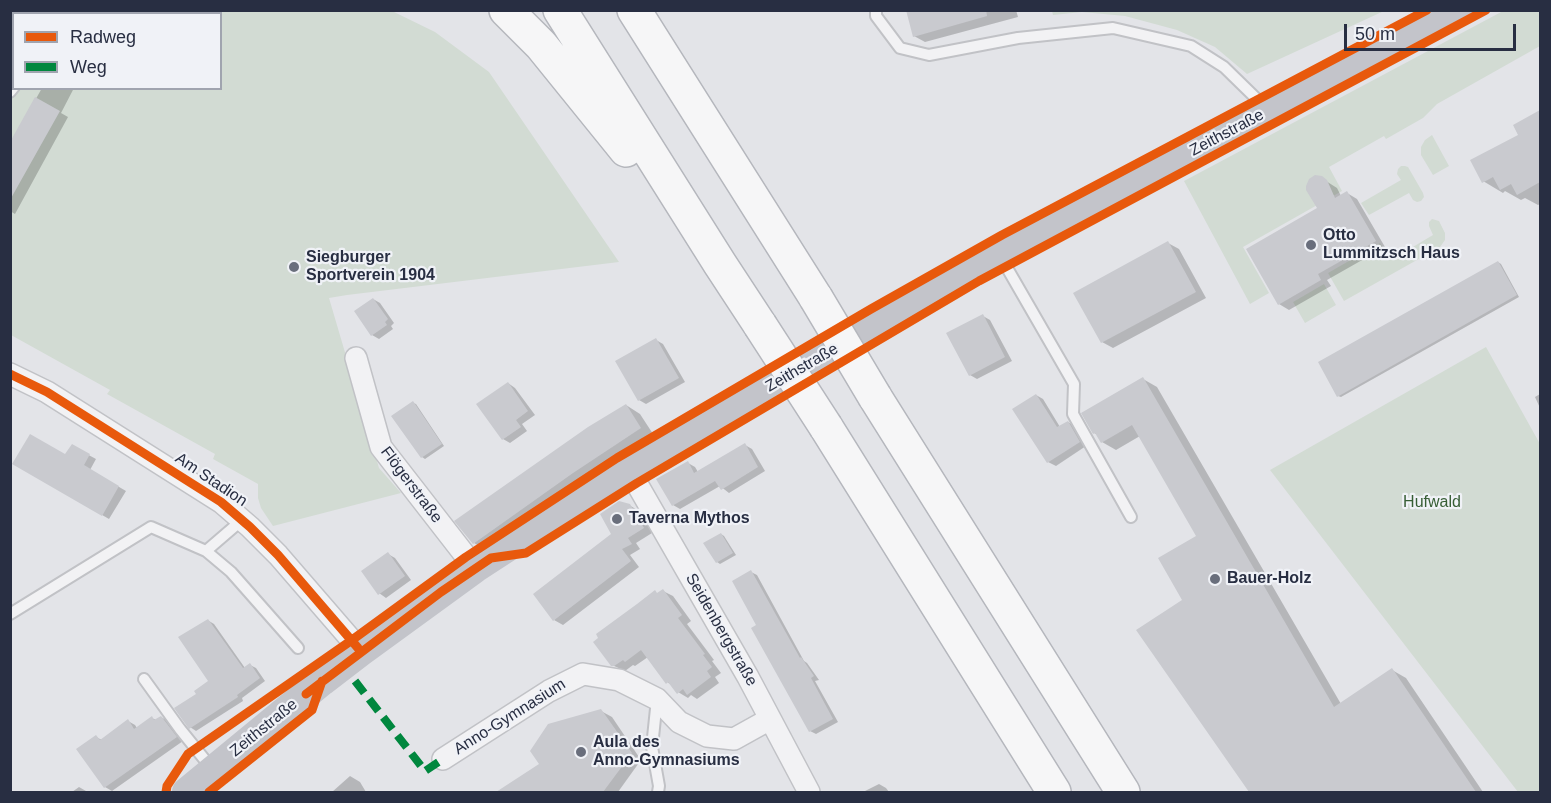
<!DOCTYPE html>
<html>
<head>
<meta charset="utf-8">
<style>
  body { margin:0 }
  #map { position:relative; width:1551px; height:803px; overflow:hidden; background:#e3e4e8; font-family:Helvetica,sans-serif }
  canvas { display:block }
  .frame { position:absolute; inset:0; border:12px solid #282e42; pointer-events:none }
  .legend { position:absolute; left:12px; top:12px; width:210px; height:78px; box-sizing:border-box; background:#f0f2f7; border:2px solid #a0a4af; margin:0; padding:8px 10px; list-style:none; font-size:18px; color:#282e42 }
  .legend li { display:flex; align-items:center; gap:12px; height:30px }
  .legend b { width:30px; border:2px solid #a0a4af }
  .scale { position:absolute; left:1344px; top:24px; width:172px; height:27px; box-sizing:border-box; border:3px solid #282e42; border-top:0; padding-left:8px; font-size:18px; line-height:21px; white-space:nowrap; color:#282e42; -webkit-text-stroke:4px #f0f2f7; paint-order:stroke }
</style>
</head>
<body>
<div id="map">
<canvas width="1551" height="803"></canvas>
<div class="frame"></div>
<ul class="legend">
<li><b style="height:8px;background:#e8590c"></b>Radweg</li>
<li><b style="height:8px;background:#00873e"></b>Weg</li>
</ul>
<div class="scale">50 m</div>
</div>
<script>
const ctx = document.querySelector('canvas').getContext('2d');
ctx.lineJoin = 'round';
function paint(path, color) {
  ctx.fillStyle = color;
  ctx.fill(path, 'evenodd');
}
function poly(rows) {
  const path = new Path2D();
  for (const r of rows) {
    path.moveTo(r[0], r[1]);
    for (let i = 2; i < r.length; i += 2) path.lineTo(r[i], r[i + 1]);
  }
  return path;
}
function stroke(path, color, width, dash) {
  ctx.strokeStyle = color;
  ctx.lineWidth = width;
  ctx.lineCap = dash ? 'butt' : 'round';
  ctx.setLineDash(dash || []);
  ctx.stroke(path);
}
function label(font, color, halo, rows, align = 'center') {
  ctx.font = font + ' Helvetica,sans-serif';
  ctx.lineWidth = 4.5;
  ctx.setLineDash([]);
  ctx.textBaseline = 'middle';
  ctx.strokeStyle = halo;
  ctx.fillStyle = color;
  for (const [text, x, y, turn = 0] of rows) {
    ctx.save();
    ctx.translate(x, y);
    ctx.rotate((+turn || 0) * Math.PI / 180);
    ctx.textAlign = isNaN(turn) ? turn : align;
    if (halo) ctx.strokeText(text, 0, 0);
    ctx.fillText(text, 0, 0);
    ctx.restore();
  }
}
paint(poly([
  [10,11,392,11,435,32,489,72,619,262,347,295,329,298,379,468,401,493,273,526,261,508,258,498,258,484,213,459,215,454,107,394,110,390,11,335],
  [14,14,220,14,220,88,14,88],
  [1052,11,1052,10,1384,11,1247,74,1215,47,1177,30,1125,16,1082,12,1053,15],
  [1503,11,1540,11,1540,46,1437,104,1423,118,1386,139,1384,136,1329,167,1342,191,1243,247,1269,293,1250,304,1184,181],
  [1432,135,1449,166,1433,175,1421,155,1421,147,1425,140],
  [1401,166,1405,166,1408,167,1423,193,1424,197,1421,201,1417,202,1413,200,1409,193,1369,215,1361,203,1401,180,1397,174,1398,169],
  [1432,219,1439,221,1445,233,1445,240,1440,247,1344,301,1328,273,1380,243,1391,260,1433,235,1429,226,1429,222],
  [1324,284,1336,305,1305,323,1293,302],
  [1486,347,1540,444,1540,792,1518,792,1270,470]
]), '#d2dbd3');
paint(poly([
  [907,10,1016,10,1018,17,925,42,914,36],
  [42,88,74,88,61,113,68,117,15,214,10,211,10,145],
  [1540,112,1540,204,1538,205,1525,198,1521,200,1505,191,1503,193,1483,181,1520,135,1515,126],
  [1318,176,1337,188,1341,196,1347,193,1357,199,1385,247,1327,280,1331,286,1289,310,1279,304,1319,209],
  [1168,243,1179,249,1206,298,1113,348,1102,342],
  [1498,262,1501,264,1519,297,1341,397,1338,396],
  [373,299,380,303,394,323,391,326,393,329,379,339,372,335],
  [983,316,990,320,1012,361,977,379,970,375],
  [656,340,663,344,685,382,646,404,639,400],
  [1143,379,1157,387,1341,704,1392,670,1406,678,1483,792,1250,792,1138,630,1184,601,1198,537,1140,436,1116,450,1102,442,1098,435,1094,433],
  [508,383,515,388,535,415,522,424,527,431,510,443,503,439],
  [1540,394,1540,408,1535,397],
  [1036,395,1043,399,1060,427,1068,422,1075,426,1086,446,1056,466,1048,462],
  [413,403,416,404,444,446,425,459,422,457,393,416],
  [626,405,640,414,655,437,587,480,488,551,474,543],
  [745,445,752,449,765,471,729,493,720,486,680,509,673,505,688,463,695,467,698,472],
  [72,446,96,459,90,470,126,491,109,519,14,464,66,456],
  [629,505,639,511,652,533,636,543,640,549,630,555,639,567,563,625,554,620,613,535],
  [721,534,724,536,736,555,720,564,717,562],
  [388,554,395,558,411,580,386,598,379,593],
  [751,572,757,575,804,661,807,663,819,680,815,681,838,722,816,734,810,731,758,625],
  [663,591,673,596,691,621,687,624,714,660,712,661,721,673,715,677,719,683,697,699,691,695,688,698,678,692,673,686,667,682,648,657,635,666,633,665,625,671,612,665,658,594],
  [209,621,214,624,245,668,250,665,256,668,265,681,242,698,243,701,196,731,190,727,198,694,210,681],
  [601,711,612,717,641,760,618,792,499,792,541,764],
  [161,717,168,721,183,741,112,791,105,787,96,737,102,740,128,721,135,725,137,728,152,718,156,720],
  [350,776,360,782,366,792,332,792],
  [879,784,886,788,889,792,863,792],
  [79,787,86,791,87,792,72,792]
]), '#0003');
paint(poly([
  [906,10,986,10,987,16,913,37],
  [35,97,60,111,10,200,10,142],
  [1540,110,1540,182,1517,195,1511,184,1500,190,1493,177,1482,183,1470,160,1518,135,1513,125],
  [1315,175,1322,176,1327,180,1335,198,1347,191,1376,241,1318,274,1321,280,1278,305,1246,249,1317,208,1306,190,1306,186,1309,179],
  [1168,241,1196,292,1101,343,1073,293],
  [1498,261,1517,295,1337,397,1318,362],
  [373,298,388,319,385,322,387,325,371,336,354,311],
  [983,314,1005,357,969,376,946,333],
  [656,338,679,378,638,401,615,361],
  [1143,377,1334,707,1392,668,1476,792,1249,792,1136,630,1182,600,1158,558,1196,536,1132,425,1101,443,1095,433,1093,434,1081,413],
  [508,382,528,411,516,420,521,427,502,440,476,404],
  [1036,394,1057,427,1068,421,1080,442,1047,463,1012,409],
  [413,401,442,444,421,458,391,416],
  [626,404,641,428,573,473,473,544,454,521,588,427],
  [30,434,65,454,72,444,90,454,84,465,119,486,102,516,12,464],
  [745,443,758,467,721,490,715,481,672,506,656,479,688,461,694,473],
  [619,501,630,504,644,528,628,538,632,544,622,549,631,561,553,621,533,594,611,534,600,514],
  [721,533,733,553,716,563,703,543],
  [388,552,405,576,378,595,361,571],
  [751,570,800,658,801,657,814,676,811,678,833,719,809,732,751,628,756,625,732,581],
  [663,589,682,615,678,618,705,654,703,655,712,667,707,671,711,677,687,695,683,689,677,694,668,682,666,684,641,650,625,662,623,660,614,666,611,666,593,642,598,638,596,634,637,604,655,590,657,593],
  [208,619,243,668,250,663,260,678,237,695,238,697,189,729,174,708,196,694,194,691,208,681,178,637],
  [601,709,632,753,603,792,496,792,539,764,530,751,548,724],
  [152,716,154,720,161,716,177,737,104,788,76,749,96,735,100,740,128,719,134,729]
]), '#c9cacf');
const lane = poly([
  [876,10,876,16,900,48,929,55,1018,38,1113,28,1191,46,1224,67,1267,109],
  [10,92,14,87],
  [999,254,1074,384,1073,414,1131,517],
  [206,551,231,572,298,648],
  [10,614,151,527,206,551,242,520],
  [144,679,180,729,213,770],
  [657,699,652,747,659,786,658,792]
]);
const street = poly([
  [356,358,381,447,475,568],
  [10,374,47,392,221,502,250,527,278,555,361,651],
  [629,470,748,677,809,792],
  [443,759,549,691,583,674,619,680,657,699,679,722,707,736,734,739,770,719]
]);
const highway = poly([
  [506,10,541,45,626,150],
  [560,10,720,264,760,325],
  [634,10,816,298],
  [875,397,1123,792],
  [826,427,1054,792]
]);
stroke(lane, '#c1c2c6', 14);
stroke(street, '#c1c2c6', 24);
stroke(highway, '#b5b7bd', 36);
stroke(lane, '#f2f2f4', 10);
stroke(street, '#f2f2f4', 21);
stroke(poly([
  [187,792,322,681,361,651,475,568,592,492,971,269,1459,10]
]), '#c3c4ca', 30);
stroke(highway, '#f6f6f7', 33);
const highwayBridge = poly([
  [816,298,875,397],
  [760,325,826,427]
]);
stroke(highwayBridge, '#b5b7bd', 36, []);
stroke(highwayBridge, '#f6f6f7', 33);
stroke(poly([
  [355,681,425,771,443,759]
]), '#00873e', 8, [15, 8]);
stroke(poly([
  [10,374,47,392,221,502,250,527,278,555,358,648],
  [306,694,441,592,491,558,526,553,637,483,979,281,1486,10],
  [166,792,167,786,188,754,352,640,466,557,617,458,871,309,1002,235,1427,10],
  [209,792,312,710,322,681]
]), '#e8590c', 9);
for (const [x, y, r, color] of [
  [1311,245,6,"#696e7c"],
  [294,267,6,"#696e7c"],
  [617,519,6,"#696e7c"],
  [1215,579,6,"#696e7c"],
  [581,752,6,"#696e7c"]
]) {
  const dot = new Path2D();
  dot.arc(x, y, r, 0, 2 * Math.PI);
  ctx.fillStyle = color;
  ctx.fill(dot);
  stroke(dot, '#f0f2f7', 2);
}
label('16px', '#282e42', '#f0f2f7', [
  ["Zeithstraße",1227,133,-28],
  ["Zeithstraße",802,368,-30],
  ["Am Stadion",211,480,34],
  ["Flögerstraße",411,485,53],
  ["Seidenbergstraße",721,630,60],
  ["Anno-Gymnasium",510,717,-32],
  ["Zeithstraße",264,728,-39]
]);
label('bold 16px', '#282e42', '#f0f2f7', [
  ["Otto",1323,236],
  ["Lummitzsch Haus",1323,254],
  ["Siegburger",306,258],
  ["Sportverein 1904",306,276],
  ["Taverna Mythos",629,519],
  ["Bauer-Holz",1227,579],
  ["Aula des",593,743],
  ["Anno-Gymnasiums",593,761]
], 'left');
label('16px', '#375e35', '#f0f2f7', [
  ["Hufwald",1432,503]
]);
</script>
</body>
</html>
